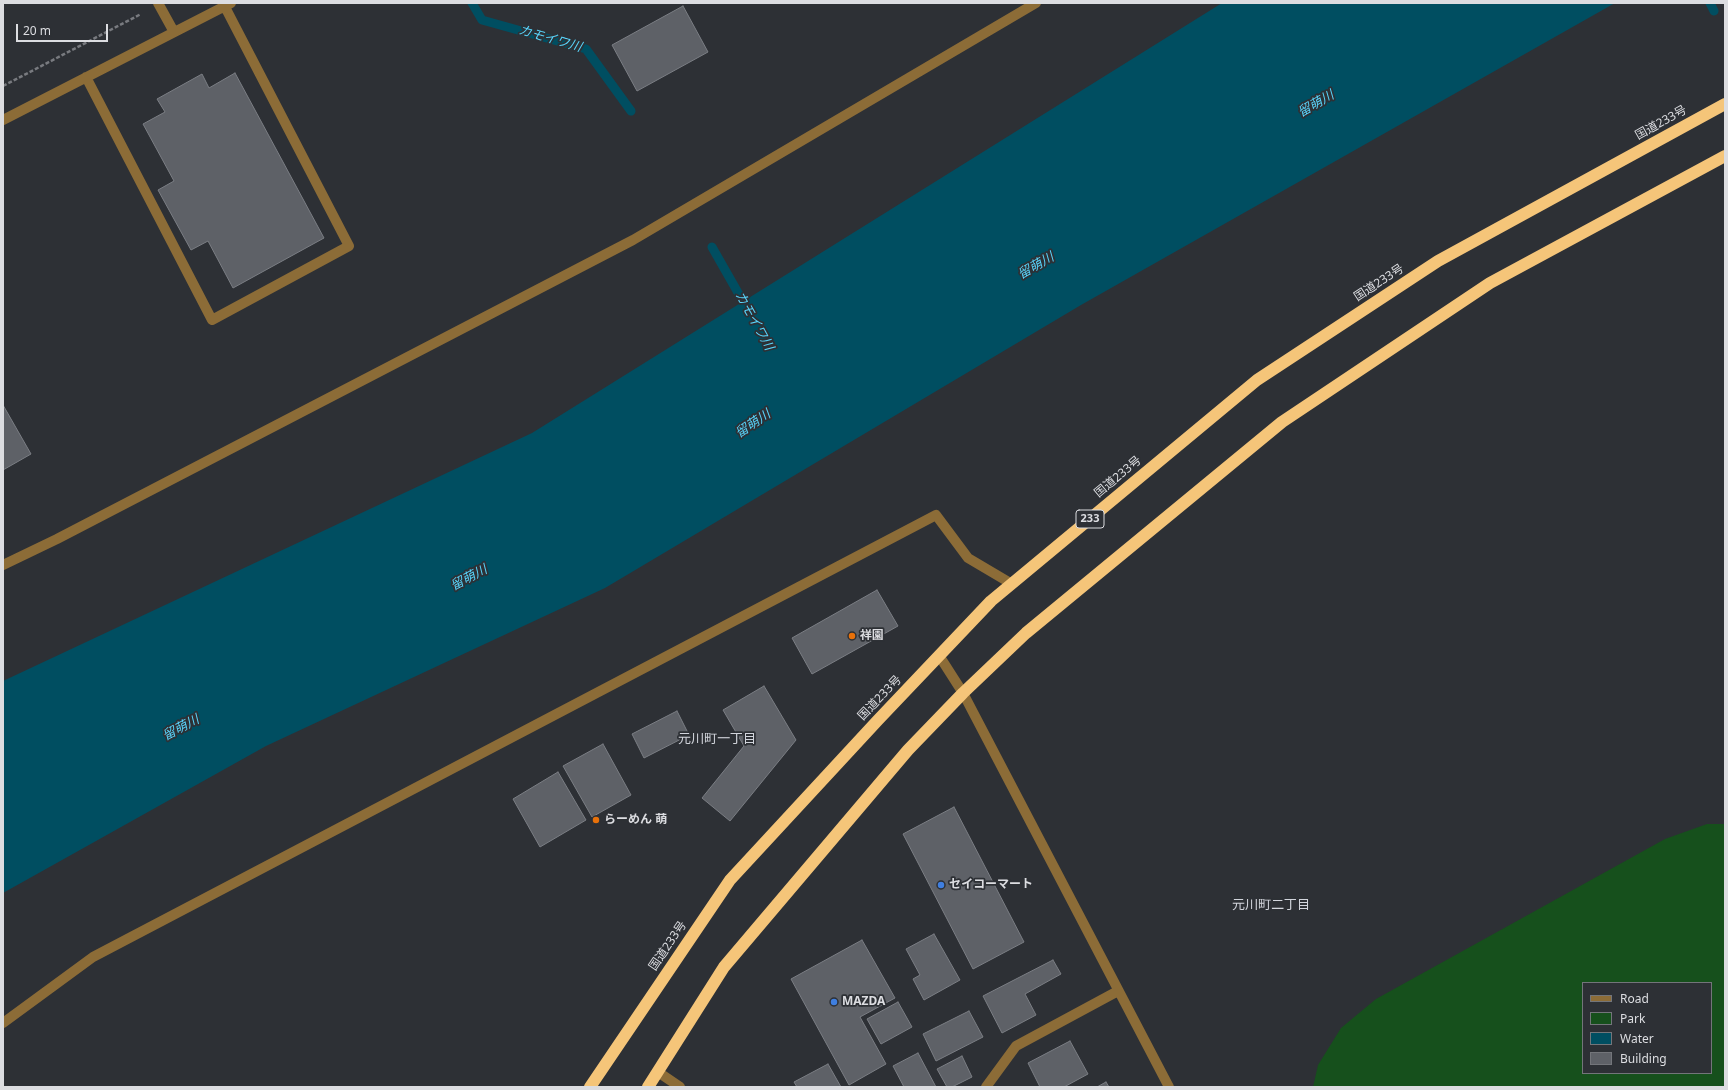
<!DOCTYPE html>
<html>
<head>
<meta charset="utf-8">
<style>
  body { margin:0 }
  #map { position:relative; width:1728px; height:1090px; overflow:hidden; background:#2d3035; font-family:"Noto Sans",sans-serif }
  canvas { display:block }
  .frame { position:absolute; inset:0; border:4px solid #dcdde1; pointer-events:none }
  .legend { position:absolute; left:1582px; top:982px; width:130px; height:92px; box-sizing:border-box; background:#2d3035; border:1px solid #73757a; margin:0; padding:5px 7px; list-style:none; font-size:12px; color:#dcdde1 }
  .legend li { display:flex; align-items:center; gap:8px; height:20px }
  .legend b { width:20px; border:1px solid #73757a }
  .scale { position:absolute; left:16px; top:24px; width:92px; height:18px; box-sizing:border-box; border:2px solid #dcdde1; border-top:0; padding-left:5px; font-size:12px; line-height:14px; white-space:nowrap; color:#dcdde1; -webkit-text-stroke:3px #2d3035; paint-order:stroke }
</style>
</head>
<body>
<div id="map">
<canvas width="1728" height="1090"></canvas>
<div class="frame"></div>
<ul class="legend">
<li><b style="height:5px;background:#8c6c37"></b>Road</li>
<li><b style="height:11px;background:#16501c"></b>Park</li>
<li><b style="height:11px;background:#004e61"></b>Water</li>
<li><b style="height:11px;background:#5e6167"></b>Building</li>
</ul>
<div class="scale">20 m</div>
</div>
<script>
const ctx = document.querySelector('canvas').getContext('2d');
ctx.lineJoin = 'round';
function paint(path, color) {
  ctx.fillStyle = color;
  ctx.fill(path, 'evenodd');
}
function poly(rows) {
  const path = new Path2D();
  for (const r of rows) {
    path.moveTo(r[0], r[1]);
    for (let i = 2; i < r.length; i += 2) path.lineTo(r[i], r[i + 1]);
  }
  return path;
}
function stroke(path, color, width, dash) {
  ctx.strokeStyle = color;
  ctx.lineWidth = width;
  ctx.lineCap = dash ? 'butt' : 'round';
  ctx.setLineDash(dash || []);
  ctx.stroke(path);
}
function label(font, color, halo, rows, align = 'center') {
  ctx.font = font + ' "Noto Sans","Noto Sans JP",sans-serif';
  ctx.lineWidth = 3.5;
  ctx.setLineDash([]);
  ctx.textBaseline = 'middle';
  ctx.strokeStyle = halo;
  ctx.fillStyle = color;
  for (const [text, x, y, turn = 0] of rows) {
    ctx.save();
    ctx.translate(x, y);
    ctx.rotate((+turn || 0) * Math.PI / 180);
    ctx.textAlign = isNaN(turn) ? turn : align;
    if (halo) ctx.strokeText(text, 0, 0);
    ctx.fillText(text, 0, 0);
    ctx.restore();
  }
}
paint(poly([
  [1707,824,1725,824,1725,1087,1313,1087,1318,1065,1341,1028,1376,999,1665,839],
  [1583,983,1711,983,1711,1073,1583,1073]
]), '#16501c');
paint(poly([
  [1222,3,1615,3,1081,305,605,588,266,746,3,893,3,681,532,433]
]), '#004e61');
stroke(poly([
  [472,3,482,20,586,49,631,111],
  [1710,3,1714,11],
  [712,247,749,312]
]), '#004e61', 9);
const building = poly([
  [683,6,708,52,637,91,612,45,683,6],
  [235,73,324,238,233,288,208,241,191,250,158,190,174,181,143,124,165,112,157,99,202,74,209,88,235,73],
  [3,405,31,454,3,470,3,405],
  [877,590,898,626,812,674,792,638,877,590],
  [764,686,796,740,730,821,702,798,744,746,723,710,764,686],
  [677,711,689,735,644,758,632,734,677,711],
  [603,744,631,795,592,817,563,766,603,744],
  [558,772,586,820,540,847,513,799,558,772],
  [954,807,1024,942,973,969,903,834,954,807],
  [934,934,960,980,924,1000,913,979,920,975,906,949,934,934],
  [862,940,895,998,860,1017,886,1064,849,1085,791,979,862,940],
  [1053,960,1061,974,1025,994,1036,1015,1002,1033,983,996,1053,960],
  [898,1002,912,1027,881,1044,867,1019,898,1002],
  [969,1011,983,1037,936,1061,923,1034,969,1011],
  [1070,1041,1088,1074,1064,1087,1040,1087,1028,1063,1070,1041],
  [918,1053,936,1087,904,1087,893,1066,918,1053],
  [962,1056,972,1077,952,1087,947,1087,937,1069,962,1056],
  [828,1064,841,1087,797,1087,794,1082,828,1064],
  [1106,1082,1109,1087,1097,1087,1106,1082]
]);
paint(building, '#5e6167');
stroke(building, '#7b7e84', 1);
stroke(poly([
  [3,86,141,14]
]), '#787a7f', 2.5, [4, 2]);
stroke(poly([
  [158,3,174,32],
  [86,77,212,320,349,246,224,5],
  [3,120,231,3],
  [3,565,57,539,633,240,1036,3],
  [940,657,963,693,1169,1087],
  [3,1023,93,957,936,515,968,558,1012,584],
  [658,1072,680,1087],
  [986,1087,1016,1046,1118,991]
]), '#8c6c37', 10);
stroke(poly([
  [590,1087,730,880,878,720,991,601,1257,380,1438,261,1725,104],
  [648,1087,724,967,908,750,963,693,1026,633,1282,422,1490,283,1725,156]
]), '#f5c579', 12);
for (const [x, y, r, color] of [
  [852,636,4,"#e8710a"],
  [596,820,4,"#e8710a"],
  [941,885,4,"#3f7fe0"],
  [834,1002,4,"#3f7fe0"]
]) {
  const dot = new Path2D();
  dot.arc(x, y, r, 0, 2 * Math.PI);
  ctx.fillStyle = color;
  ctx.fill(dot);
  stroke(dot, '#2d3035', 1.5);
}
for (const [x, y, w] of [
  [1090,519,28]
]) {
  const box = new Path2D();
  box.roundRect(x - w / 2, y - 9, w, 18, 3);
  ctx.fillStyle = '#2d3035';
  ctx.fill(box);
  stroke(box, '#dcdde1', 1);
}
label('bold 11px', '#dcdde1', null, [
  ["233",1090,519]
]);
label('12px', '#dcdde1', '#2d3035', [
  ["国道233号",1661,123,-29],
  ["国道233号",1379,283,-33],
  ["国道233号",1118,477,-40],
  ["国道233号",880,698,-46],
  ["国道233号",668,946,-56]
]);
label('bold 12px', '#dcdde1', '#2d3035', [
  ["祥園",860,636],
  ["らーめん 萌",604,820],
  ["セイコーマート",949,885],
  ["MAZDA",842,1002]
], 'left');
label('italic 13px', '#58d4fa', '#2d3035', [
  ["カモイワ川",550,39,16],
  ["留萌川",1316,104,-30],
  ["留萌川",1036,266,-30],
  ["カモイワ川",754,321,61],
  ["留萌川",753,424,-34],
  ["留萌川",469,578,-28],
  ["留萌川",181,728,-28]
]);
label('13px', '#d2d5dc', '#2d3035', [
  ["元川町一丁目",717,739],
  ["元川町二丁目",1271,905]
]);
</script>
</body>
</html>
